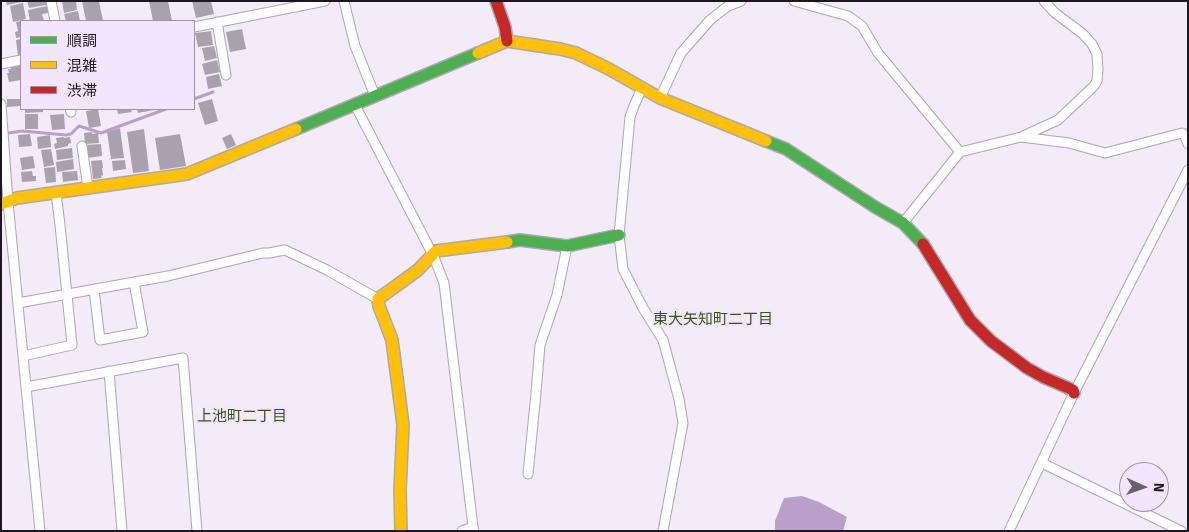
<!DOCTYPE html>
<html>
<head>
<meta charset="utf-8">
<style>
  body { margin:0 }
  #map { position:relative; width:1189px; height:532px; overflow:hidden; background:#f3ebf8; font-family:"Fira Sans","Noto Sans JP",sans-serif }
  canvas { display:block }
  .frame { position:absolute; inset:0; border:2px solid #1c1720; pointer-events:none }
  .legend { position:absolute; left:20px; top:20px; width:175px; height:90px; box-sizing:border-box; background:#f4e5fe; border:1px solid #9e93a5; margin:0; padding:6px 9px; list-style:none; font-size:15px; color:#1c1720 }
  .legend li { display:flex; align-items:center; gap:10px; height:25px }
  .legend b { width:25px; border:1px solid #9e93a5 }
  .north { position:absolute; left:1119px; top:462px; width:50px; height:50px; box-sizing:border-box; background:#f4e5fe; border:1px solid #9e93a5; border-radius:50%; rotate:92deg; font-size:14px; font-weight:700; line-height:20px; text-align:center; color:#1c1720 }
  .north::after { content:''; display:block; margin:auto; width:18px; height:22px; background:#67616c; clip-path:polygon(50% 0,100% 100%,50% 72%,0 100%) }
</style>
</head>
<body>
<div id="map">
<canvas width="1189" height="532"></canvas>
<div class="frame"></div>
<ul class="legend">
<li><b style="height:6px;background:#4caf50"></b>順調</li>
<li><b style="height:6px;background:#ffc107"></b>混雑</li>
<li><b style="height:6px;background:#c62828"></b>渋滞</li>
</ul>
<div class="north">N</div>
</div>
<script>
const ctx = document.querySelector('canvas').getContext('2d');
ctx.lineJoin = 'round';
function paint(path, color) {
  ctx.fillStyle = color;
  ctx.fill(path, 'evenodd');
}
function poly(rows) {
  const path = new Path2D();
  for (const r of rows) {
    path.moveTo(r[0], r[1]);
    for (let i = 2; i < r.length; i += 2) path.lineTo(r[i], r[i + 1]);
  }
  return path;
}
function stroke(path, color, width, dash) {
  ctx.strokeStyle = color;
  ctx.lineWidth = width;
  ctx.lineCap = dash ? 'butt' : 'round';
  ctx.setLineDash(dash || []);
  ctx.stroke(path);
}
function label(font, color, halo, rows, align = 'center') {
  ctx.font = font + ' "Fira Sans","Noto Sans JP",sans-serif';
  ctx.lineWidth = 4;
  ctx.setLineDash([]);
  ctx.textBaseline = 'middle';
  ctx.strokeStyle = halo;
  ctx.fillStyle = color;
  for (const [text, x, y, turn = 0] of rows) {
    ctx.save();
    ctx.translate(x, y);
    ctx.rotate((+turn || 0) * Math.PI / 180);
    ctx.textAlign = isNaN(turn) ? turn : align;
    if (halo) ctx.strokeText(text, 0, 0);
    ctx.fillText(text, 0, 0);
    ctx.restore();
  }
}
paint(poly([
  [802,496,819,502,847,517,843,531,775,531,775,521,784,498]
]), '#ba9fcb');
stroke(poly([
  [194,99,213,92],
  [9,133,22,131,66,135,71,134,79,126,101,133,166,109]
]), '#ba9fcb', 3);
paint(poly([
  [6,1,22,1,22,2,7,5],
  [27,1,46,1,46,5,29,8],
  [62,1,76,1,77,10,64,13],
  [82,1,99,1,103,21,86,21],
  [149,1,168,1,172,21,153,21],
  [192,1,211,1,214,14,196,18],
  [23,3,26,19,13,22,10,6],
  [47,6,48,13,42,14,44,21,30,21,28,10],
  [78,11,80,21,66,21,64,14],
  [21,21,21,37,16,38,15,32,18,31,16,22],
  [242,29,246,49,230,52,226,32],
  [211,31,213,45,198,47,195,33],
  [21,39,21,55,18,56,16,40],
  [214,46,217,58,205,61,202,48],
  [217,60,220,72,205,75,202,64],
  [20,66,21,80,9,82,7,73,9,73,8,69,11,69,11,67],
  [219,74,222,86,208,89,206,77],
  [7,99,20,99,20,106,7,107],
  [212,99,218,121,205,125,198,103],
  [25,109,43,109,43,112,25,113],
  [98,109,101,126,89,128,86,111],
  [117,109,131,109,132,112,118,114],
  [137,109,154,109,154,110,138,113],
  [25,114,38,114,38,129,25,129],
  [64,114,65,129,52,130,50,115],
  [120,128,124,158,111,159,107,132],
  [144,129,149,171,133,173,127,132],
  [92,132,92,134,98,133,99,143,85,144,84,133],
  [30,134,32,146,19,147,18,135],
  [180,134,186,166,160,170,155,138],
  [231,134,236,145,227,149,222,138],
  [50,135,51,147,38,149,37,137],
  [63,137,64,138,70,137,71,143,68,144,68,146,55,149,54,144,57,143,56,138],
  [101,144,102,156,87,158,86,145],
  [72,148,73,158,57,160,56,150],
  [51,149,54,165,44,167,41,150],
  [33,156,35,168,22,170,20,158],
  [73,159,74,169,57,172,56,162],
  [102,160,103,168,102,168,103,175,101,176,102,178,93,179,91,161],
  [125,160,126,169,113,171,112,161],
  [55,167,56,182,46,183,44,168],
  [32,171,33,176,36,176,36,181,22,182,21,172],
  [77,171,78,180,63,182,62,172]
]), '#a9a2ad');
const street = poly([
  [51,1,55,21],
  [344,1,355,46,375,96],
  [794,1,848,16,862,26,878,53,960,152],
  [217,22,226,75],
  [194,27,325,1],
  [1,64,21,60],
  [642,88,634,106,630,117,619,235,623,269,643,308,663,340,679,399,683,423,663,531],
  [660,98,681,53,710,20,728,6,741,1],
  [1,104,8,202,40,531],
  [355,105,433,255,444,283,473,527],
  [70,109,71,112],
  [1021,137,1069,143,1105,153,1182,133,1184,134,1188,144],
  [82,146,88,188],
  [903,223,960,152,1021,137,1058,120,1094,86,1097,81,1098,69,1097,54,1092,44,1083,34,1054,12,1044,1],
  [94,289,100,340,143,332,134,282],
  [18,303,168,276,263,253,269,253,285,250,327,270,378,299],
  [23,356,72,345,60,225,56,193],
  [109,371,122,531],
  [26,387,183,358,197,531],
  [1043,459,1044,464,1181,531],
  [528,474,536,393,540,345,557,295,567,246],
  [462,531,473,527,474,531],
  [1009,531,1074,393,1188,170]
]);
const fast = poly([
  [296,129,478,53],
  [766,141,786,149,875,207,903,223,923,244],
  [507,242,520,240,567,246,619,235]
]);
const slow = poly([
  [478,53,507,41,560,49,576,53,609,69,660,98,766,141],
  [1,204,17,198,187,174,296,129],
  [401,531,400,490,403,425,392,340,379,306,378,299,418,270,436,251,507,242]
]);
const jam = poly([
  [496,1,505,27,507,41],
  [923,244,970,320,991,341,1027,368,1043,377,1073,390,1074,393]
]);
stroke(street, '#ada7b1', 11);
stroke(fast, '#ada7b1', 14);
stroke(slow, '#ada7b1', 14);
stroke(jam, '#ada7b1', 14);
stroke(street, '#fdfcfe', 9);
stroke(fast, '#4caf50', 11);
stroke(slow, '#ffc107', 11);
stroke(jam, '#c62828', 11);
label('15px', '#375613', '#f4e5fe', [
  ["東大矢知町二丁目",713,320],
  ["上池町二丁目",242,417]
]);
</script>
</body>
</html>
